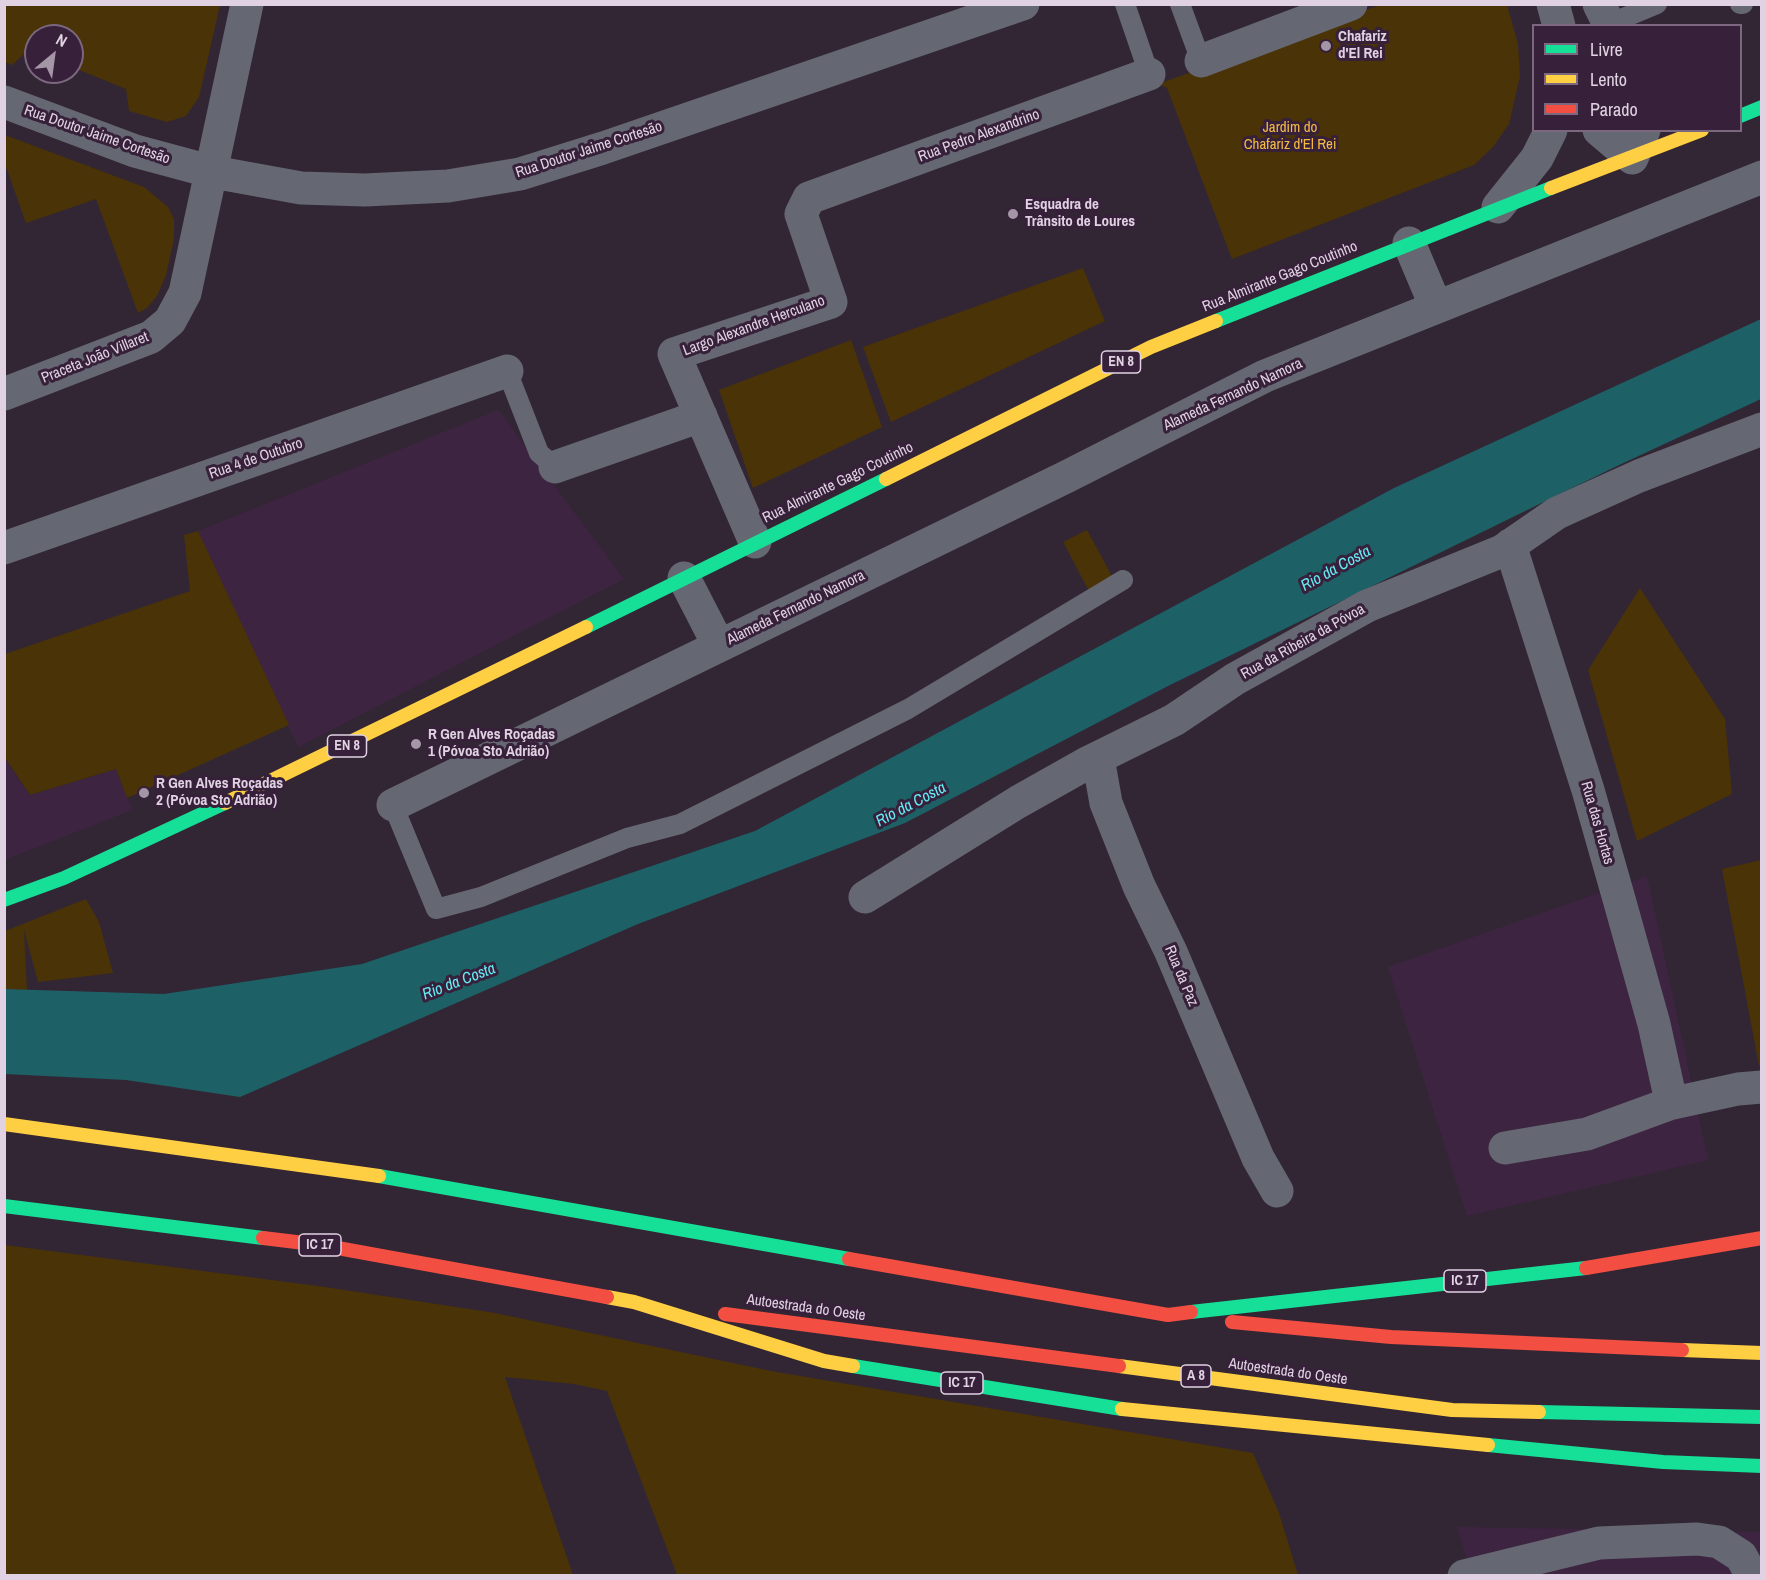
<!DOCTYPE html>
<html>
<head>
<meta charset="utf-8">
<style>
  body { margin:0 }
  #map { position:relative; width:1766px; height:1580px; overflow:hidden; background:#332634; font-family:"Archivo Narrow",sans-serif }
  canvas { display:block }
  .frame { position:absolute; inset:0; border:6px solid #e1d2e3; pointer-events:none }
  .legend { position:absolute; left:1532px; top:24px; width:210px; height:108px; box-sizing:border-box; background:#37203a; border:2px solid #7b677e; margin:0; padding:8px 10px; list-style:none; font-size:18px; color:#e1d2e3 }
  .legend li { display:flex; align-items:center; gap:12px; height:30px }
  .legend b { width:30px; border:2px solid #7b677e }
  .north { position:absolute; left:24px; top:24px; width:60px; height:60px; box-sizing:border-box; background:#37203a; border:2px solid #7b677e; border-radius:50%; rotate:29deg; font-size:16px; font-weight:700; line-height:24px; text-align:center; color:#e1d2e3 }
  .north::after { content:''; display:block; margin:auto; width:21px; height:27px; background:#a496a6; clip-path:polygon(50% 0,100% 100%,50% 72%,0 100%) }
</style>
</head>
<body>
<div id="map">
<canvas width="1766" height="1580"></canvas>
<div class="frame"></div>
<ul class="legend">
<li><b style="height:8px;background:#16e098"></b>Livre</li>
<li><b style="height:8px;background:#ffcf43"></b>Lento</li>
<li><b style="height:8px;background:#f24e42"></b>Parado</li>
</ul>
<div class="north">N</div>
</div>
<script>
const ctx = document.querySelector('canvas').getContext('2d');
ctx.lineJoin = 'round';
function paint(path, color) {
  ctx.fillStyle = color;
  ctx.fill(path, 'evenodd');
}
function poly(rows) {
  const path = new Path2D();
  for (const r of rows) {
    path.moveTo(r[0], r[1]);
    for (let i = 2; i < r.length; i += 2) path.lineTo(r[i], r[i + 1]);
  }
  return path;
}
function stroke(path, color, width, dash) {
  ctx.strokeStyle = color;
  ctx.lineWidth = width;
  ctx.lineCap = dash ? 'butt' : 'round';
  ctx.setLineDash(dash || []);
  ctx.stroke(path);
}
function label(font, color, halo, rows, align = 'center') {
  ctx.font = font + ' "Archivo Narrow",sans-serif';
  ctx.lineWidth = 6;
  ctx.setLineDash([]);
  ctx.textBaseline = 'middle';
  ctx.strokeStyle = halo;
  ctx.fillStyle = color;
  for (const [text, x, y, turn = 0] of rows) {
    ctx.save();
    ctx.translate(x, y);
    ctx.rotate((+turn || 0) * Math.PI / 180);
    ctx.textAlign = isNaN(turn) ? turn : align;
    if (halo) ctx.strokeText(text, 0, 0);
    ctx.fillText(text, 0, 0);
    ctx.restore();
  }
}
paint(poly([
  [498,410,624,579,298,747,198,531],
  [4,758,30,795,116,769,132,810,5,860],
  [1647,876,1708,1160,1467,1216,1388,967],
  [1457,1527,1761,1532,1761,1575,1472,1575]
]), '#3d2441');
paint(poly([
  [4,5,5,4,220,5,199,97,186,116,167,122,129,111,126,89,72,67,72,36,36,36,36,52,30,49,12,65,5,62],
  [1380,5,1507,5,1518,44,1520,76,1509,124,1493,147,1474,165,1232,259,1167,88,1158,84],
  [5,135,144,187,168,207,174,219,174,239,166,275,157,296,147,308,138,313,96,199,26,223,5,164],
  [1083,268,1105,321,891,422,863,347],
  [851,340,882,427,753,488,719,390],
  [1087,530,1114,580,1090,593,1063,542],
  [198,531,289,725,127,798,116,769,30,795,5,758,5,654,190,591,184,535],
  [1640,588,1725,719,1732,794,1637,841,1588,670],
  [1761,860,1762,1066,1759,1066,1722,869],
  [86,899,99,922,113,973,38,982,24,930,27,990,5,989,5,931],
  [5,1245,325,1287,495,1313,771,1371,1253,1453,1279,1513,1298,1575,677,1575,607,1391,574,1384,505,1377,573,1575,5,1575]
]), '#493307');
paint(poly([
  [1761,319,1761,399,1617,466,1168,686,905,823,638,924,240,1097,126,1080,5,1074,4,989,164,994,362,964,755,831,1394,488]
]), '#1d6167');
stroke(poly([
  [1125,4,1149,74],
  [1180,4,1201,61],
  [1740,4,1743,4],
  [1609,24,1657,4],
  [507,371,539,453,555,467],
  [393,805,436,909,481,897,627,838,680,824,908,709,1123,580]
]), '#656873', 20);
stroke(poly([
  [1553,4,1559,26],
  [1599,4,1610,26],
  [1201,61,1351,4],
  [4,102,135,151,213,172,301,188,365,190,448,186,520,174,603,148,1023,4],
  [1599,130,1632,158,1644,130],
  [1498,207,1537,158,1551,130],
  [1409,243,1436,307],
  [4,394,151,337,170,321,185,293,247,4],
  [555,467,701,416],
  [755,542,674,354,831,302,801,214,809,198,1149,74],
  [1510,545,1588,790,1619,899,1654,1024,1669,1092,1669,1104],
  [4,548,507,371],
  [684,578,719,646],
  [1098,758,1106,803,1139,886,1171,952,1258,1158,1277,1191],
  [393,805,1066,477,1265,376,1762,177],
  [865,897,1018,802,1089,762,1174,720,1235,679,1367,606,1502,551,1557,513,1639,476,1762,429],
  [1505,1148,1587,1134,1669,1104,1738,1089,1762,1087],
  [1464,1576,1599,1543,1697,1539,1719,1542,1741,1556,1752,1576]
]), '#656873', 33);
stroke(poly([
  [1740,116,1762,107],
  [1216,321,1551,188],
  [586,627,886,479],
  [4,900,64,878,225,803],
  [379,1176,849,1259],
  [4,1206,263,1238],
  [1191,1312,1586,1268],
  [853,1366,1122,1409],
  [1539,1412,1762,1417],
  [1488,1445,1663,1462,1762,1466]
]), '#16e098', 14);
stroke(poly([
  [1551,188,1702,130],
  [886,479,1151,347,1216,321],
  [225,803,586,627],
  [4,1124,379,1176],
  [607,1297,634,1302,824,1361,853,1366],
  [1682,1350,1762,1353],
  [1119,1366,1452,1410,1539,1412],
  [1122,1409,1488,1445]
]), '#ffcf43', 14);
stroke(poly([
  [263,1238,321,1245,607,1297],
  [849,1259,1168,1315,1191,1312],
  [1586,1268,1762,1238],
  [725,1314,1119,1366],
  [1232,1322,1391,1337,1682,1350]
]), '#f24e42', 14);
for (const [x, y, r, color] of [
  [1326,46,6,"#a496a6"],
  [1013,214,6,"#a496a6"],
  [416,744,6,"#a496a6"],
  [144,793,6,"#a496a6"]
]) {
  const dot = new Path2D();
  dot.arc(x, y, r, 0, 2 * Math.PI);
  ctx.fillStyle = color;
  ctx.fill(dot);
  stroke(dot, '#37203a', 2);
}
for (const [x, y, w] of [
  [1121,362,39],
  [347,746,39],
  [320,1245,42],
  [1465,1281,42],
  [1196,1376,30],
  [962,1383,42]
]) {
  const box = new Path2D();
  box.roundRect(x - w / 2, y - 11, w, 22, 4.5);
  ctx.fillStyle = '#37203a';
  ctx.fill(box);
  stroke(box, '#e1d2e3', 1.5);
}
label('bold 14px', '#e1d2e3', null, [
  ["EN 8",1121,362],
  ["EN 8",347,746],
  ["IC 17",320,1245],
  ["IC 17",1465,1281],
  ["A 8",1196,1376],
  ["IC 17",962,1383]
]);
label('bold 15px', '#e1d2e3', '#37203a', [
  ["Chafariz",1338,37],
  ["d'El Rei",1338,54],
  ["Esquadra de",1025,205],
  ["Trânsito de Loures",1025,222],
  ["R Gen Alves Roçadas",428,735],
  ["1 (Póvoa Sto Adrião)",428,752],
  ["R Gen Alves Roçadas",156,784],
  ["2 (Póvoa Sto Adrião)",156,801]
], 'left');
label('15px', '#f5bc41', '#37203a', [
  ["Jardim do",1290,128],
  ["Chafariz d'El Rei",1290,145]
]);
label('15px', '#e1d2e3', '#37203a', [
  ["Rua Doutor Jaime Cortesão",97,135,19],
  ["Rua Pedro Alexandrino",979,136,-20],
  ["Rua Doutor Jaime Cortesão",589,150,-18],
  ["Rua Almirante Gago Coutinho",1280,277,-22],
  ["Largo Alexandre Herculano",754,326,-20],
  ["Praceta João Villaret",95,358,-22],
  ["Alameda Fernando Namora",1233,395,-25],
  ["Rua 4 de Outubro",256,459,-19],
  ["Rua Almirante Gago Coutinho",838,483,-26],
  ["Alameda Fernando Namora",796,608,-26],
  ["Rua da Ribeira da Póvoa",1303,642,-29],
  ["Rua das Hortas",1597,823,74],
  ["Rua da Paz",1181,976,67],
  ["Autoestrada do Oeste",806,1308,8],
  ["Autoestrada do Oeste",1288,1372,8]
]);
label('italic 16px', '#64ecf7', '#37203a', [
  ["Rio da Costa",1336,569,-29],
  ["Rio da Costa",911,805,-28],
  ["Rio da Costa",459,982,-21]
]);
</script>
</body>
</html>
